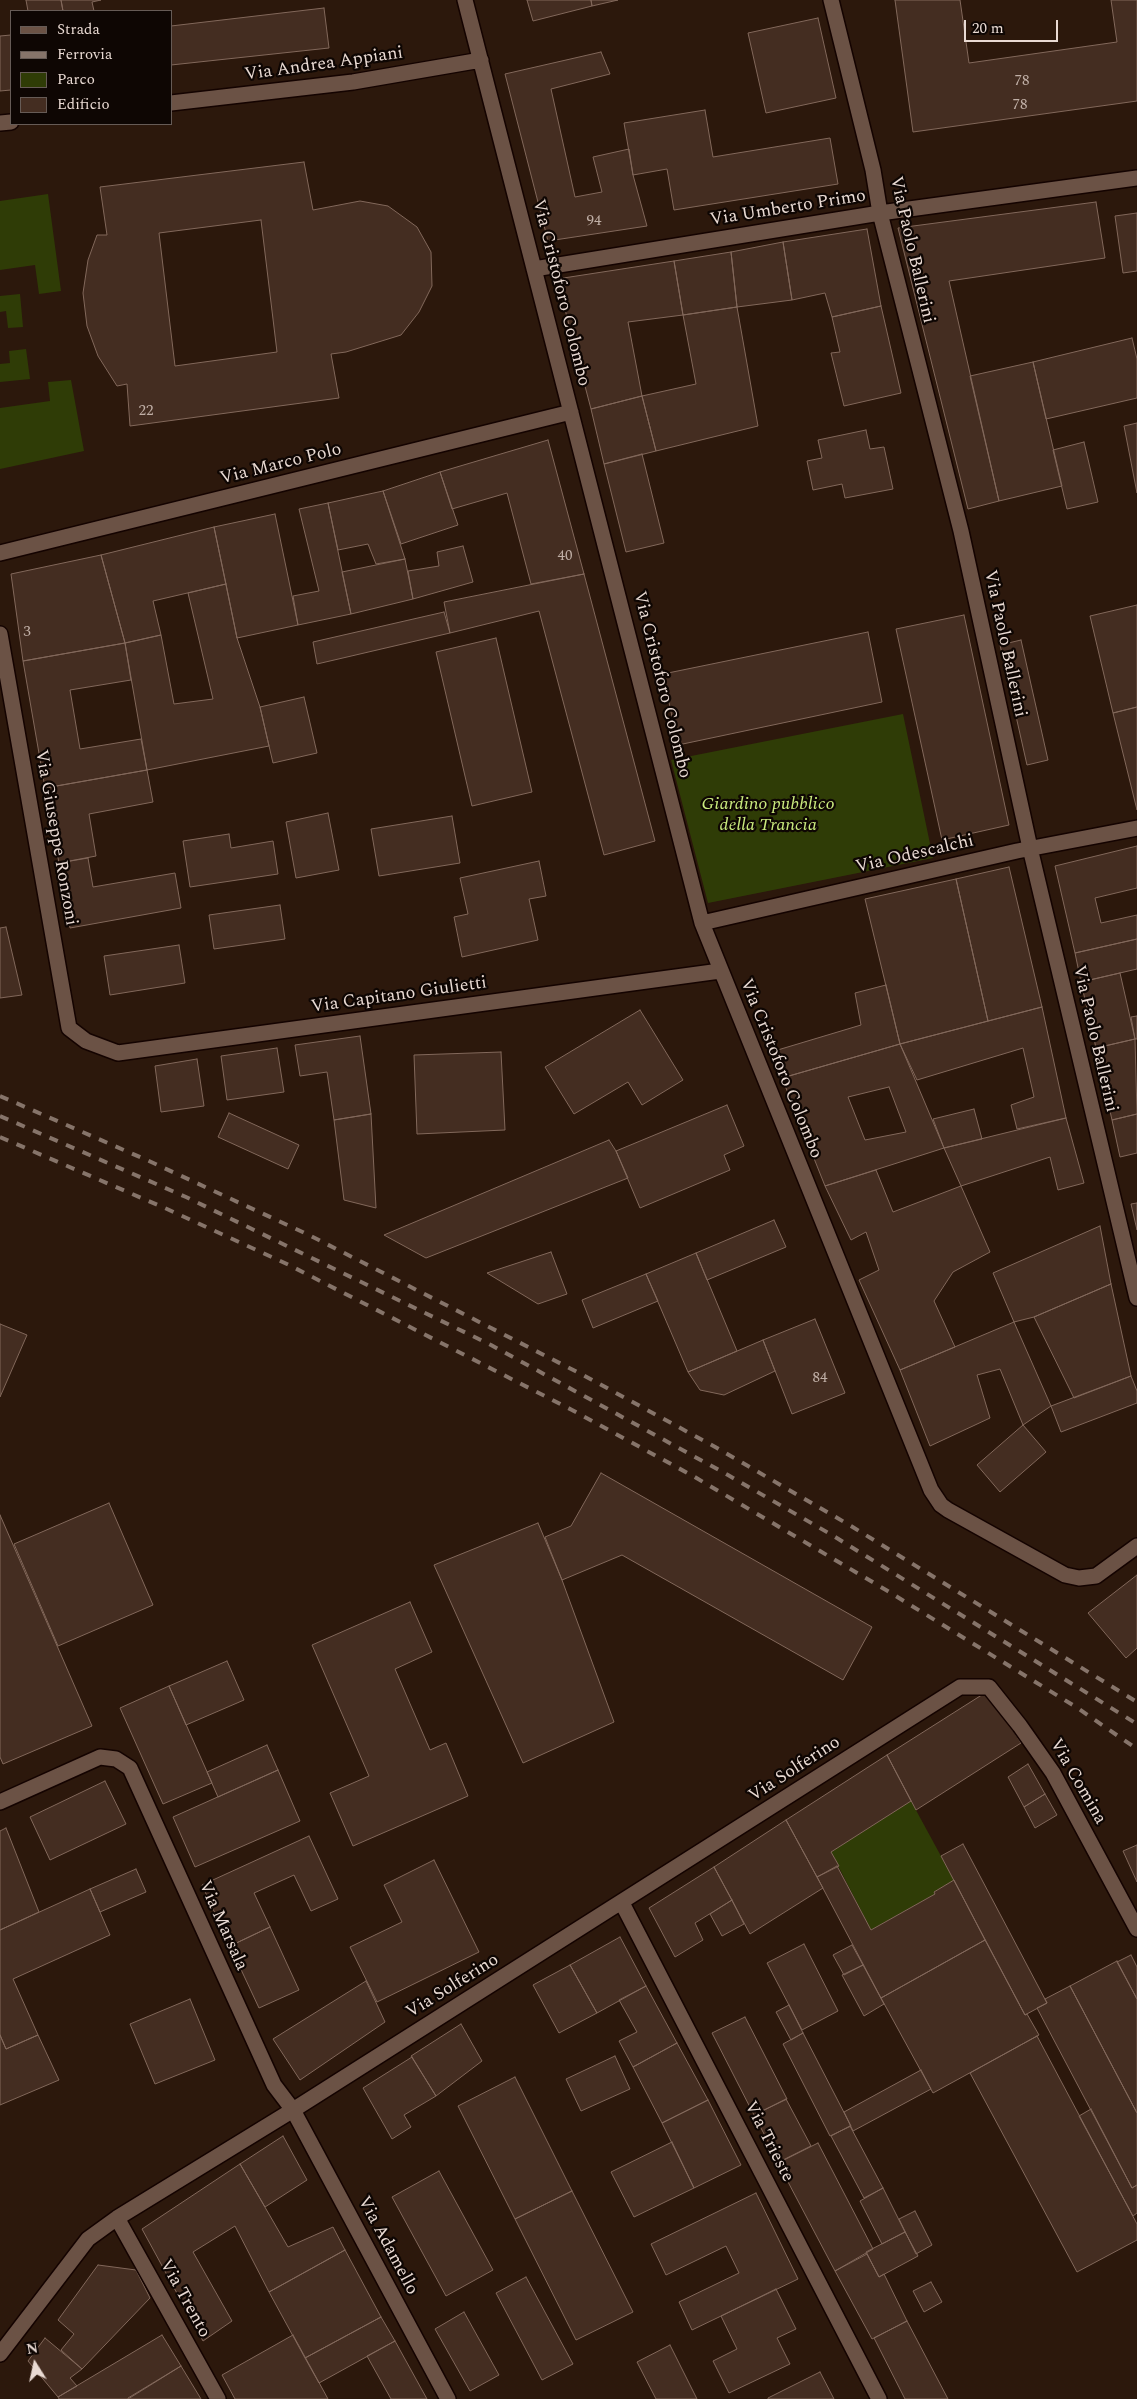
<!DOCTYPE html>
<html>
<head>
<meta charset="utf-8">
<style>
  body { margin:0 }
  #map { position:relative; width:1137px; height:2399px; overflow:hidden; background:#2c180c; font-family:Spectral,serif }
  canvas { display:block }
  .legend { position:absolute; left:10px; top:10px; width:162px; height:115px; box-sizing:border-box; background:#0e0603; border:1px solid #665b56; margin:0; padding:6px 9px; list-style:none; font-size:15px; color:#e9dad3 }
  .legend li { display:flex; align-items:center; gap:10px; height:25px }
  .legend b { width:25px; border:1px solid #665b56 }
  .north { position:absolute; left:10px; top:2339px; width:50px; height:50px; -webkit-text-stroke:4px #0e0603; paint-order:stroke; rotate:350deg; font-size:14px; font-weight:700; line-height:20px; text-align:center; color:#e9dad3 }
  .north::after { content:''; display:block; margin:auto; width:18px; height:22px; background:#e9dad3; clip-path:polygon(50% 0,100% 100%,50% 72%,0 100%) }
  .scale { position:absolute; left:964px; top:20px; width:94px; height:22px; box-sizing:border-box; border:2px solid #e9dad3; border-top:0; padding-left:6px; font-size:15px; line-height:18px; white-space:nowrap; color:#e9dad3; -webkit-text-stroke:4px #0e0603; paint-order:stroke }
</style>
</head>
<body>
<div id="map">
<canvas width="1137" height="2399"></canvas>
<ul class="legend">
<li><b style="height:6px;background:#6b5245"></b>Strada</li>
<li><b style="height:6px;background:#86746a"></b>Ferrovia</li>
<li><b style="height:14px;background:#2f3c06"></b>Parco</li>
<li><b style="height:14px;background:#442d21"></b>Edificio</li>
</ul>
<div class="north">N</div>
<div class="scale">20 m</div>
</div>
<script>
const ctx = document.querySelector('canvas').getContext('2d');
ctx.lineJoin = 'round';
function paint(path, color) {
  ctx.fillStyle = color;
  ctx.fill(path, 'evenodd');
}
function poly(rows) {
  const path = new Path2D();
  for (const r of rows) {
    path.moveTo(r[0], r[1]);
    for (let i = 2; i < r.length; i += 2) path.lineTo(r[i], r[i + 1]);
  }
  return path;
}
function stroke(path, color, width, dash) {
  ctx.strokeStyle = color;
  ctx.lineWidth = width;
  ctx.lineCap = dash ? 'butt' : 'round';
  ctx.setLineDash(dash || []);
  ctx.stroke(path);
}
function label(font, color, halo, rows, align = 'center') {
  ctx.font = font + ' Spectral,serif';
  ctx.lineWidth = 4.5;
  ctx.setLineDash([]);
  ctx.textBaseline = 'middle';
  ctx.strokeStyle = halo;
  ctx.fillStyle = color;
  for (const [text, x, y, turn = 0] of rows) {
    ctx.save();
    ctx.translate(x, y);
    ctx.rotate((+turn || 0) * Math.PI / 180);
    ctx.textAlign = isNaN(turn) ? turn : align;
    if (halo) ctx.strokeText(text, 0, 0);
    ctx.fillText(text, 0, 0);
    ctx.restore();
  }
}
paint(poly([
  [48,194,61,291,39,294,35,265,0,270,0,201],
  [20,294,23,327,8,328,6,311,0,312,0,296],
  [26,349,30,379,0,382,0,364,10,363,9,351],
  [71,380,84,451,0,469,0,408,50,401,48,382],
  [903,714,933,858,708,903,671,760],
  [911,1801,954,1880,934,1892,935,1894,871,1930,831,1852]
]), '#2f3c06');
const building = poly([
  [26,0,61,0,63,11,28,11,26,0],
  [61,0,101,0,92,2,94,11,63,11,61,0],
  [527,0,591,0,592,6,533,21,527,0],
  [591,0,618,0,592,6,591,0],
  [895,0,960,0,969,63,1117,42,1111,0,1137,0,1137,101,913,132,895,0],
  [324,8,329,48,171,65,171,26,324,8],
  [818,18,836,98,766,113,748,33,818,18],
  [11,35,11,90,0,91,0,36,11,35],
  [601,52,610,74,551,89,575,197,602,192,593,157,629,149,633,175,647,226,548,241,505,74,601,52],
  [705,110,713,157,830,138,838,184,674,210,667,169,633,175,624,123,705,110],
  [304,162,313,210,360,201,388,206,417,227,431,252,432,286,419,312,401,335,346,352,331,354,339,398,130,426,127,384,117,386,98,356,87,326,83,293,88,260,97,235,107,235,100,187,304,162],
  [261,220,277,352,175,366,159,233,261,220],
  [1096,202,1105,258,949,281,999,501,968,509,898,228,1096,202],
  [1137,213,1137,271,1123,273,1115,216,1137,213],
  [867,229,881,306,832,317,825,293,792,300,783,242,867,229],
  [783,242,792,300,737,307,731,252,783,242],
  [731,252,737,307,683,315,674,261,731,252],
  [674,261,683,315,628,322,642,396,591,409,557,279,674,261],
  [881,306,901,393,844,406,831,353,840,352,832,317,881,306],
  [737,307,758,426,656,451,642,396,696,384,683,315,737,307],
  [1132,338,1137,359,1137,398,1046,419,1033,362,1132,338],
  [1033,362,1062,486,999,501,970,376,1033,362],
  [642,396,656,451,604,464,591,409,642,396],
  [1137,423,1137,493,1124,426,1137,423],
  [866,430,870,449,884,447,893,489,845,498,842,484,813,490,807,461,822,458,818,440,866,430],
  [548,440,584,574,531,584,507,493,452,509,440,472,548,440],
  [1084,442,1098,502,1067,509,1053,450,1084,442],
  [642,454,664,543,626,552,604,464,642,454],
  [440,472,458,525,401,544,383,491,440,472],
  [383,491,405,559,376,564,368,544,338,550,328,503,383,491],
  [328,503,351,614,298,625,293,596,319,591,299,509,328,503],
  [275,514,298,625,237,638,214,527,275,514],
  [214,527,226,584,153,601,161,635,125,643,101,555,214,527],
  [463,546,473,582,413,599,408,571,439,566,437,552,463,546],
  [101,555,125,643,23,661,11,574,101,555],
  [405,559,413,599,351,614,342,572,405,559],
  [584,574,655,841,604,855,539,611,450,633,444,602,584,574],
  [226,584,237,638,260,707,269,746,147,770,125,643,161,635,174,704,213,699,188,593,226,584],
  [1137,605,1137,707,1113,713,1090,616,1137,605],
  [444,612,450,633,317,664,313,642,444,612],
  [964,615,1009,825,942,840,896,629,964,615],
  [868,632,882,702,678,745,663,674,868,632],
  [496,638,532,792,472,806,436,652,496,638],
  [1021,640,1048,760,1027,765,1000,645,1021,640],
  [125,643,131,680,70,690,80,749,141,739,147,770,45,788,23,661,125,643],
  [304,697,317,753,273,763,260,707,304,697],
  [1137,707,1137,810,1113,713,1137,707],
  [147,770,153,802,89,814,96,856,59,863,45,788,147,770],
  [328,813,339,870,296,878,286,822,328,813],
  [452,816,460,863,379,876,371,829,452,816],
  [229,834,231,848,273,841,278,874,190,887,183,841,229,834],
  [1137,846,1137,888,1095,898,1101,923,1137,915,1137,939,1075,953,1055,866,1137,846],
  [88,858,93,887,175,873,181,908,70,928,59,863,88,858],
  [539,861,546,896,529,899,538,940,462,957,454,917,468,914,460,878,539,861],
  [1009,867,1042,1007,988,1021,956,879,1009,867],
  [956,879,988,1021,900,1044,865,899,956,879],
  [280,905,285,939,214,949,209,915,280,905],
  [6,927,22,995,0,998,0,928,6,927],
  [1137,939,1137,969,1081,982,1075,953,1137,939],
  [179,945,185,983,110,995,104,956,179,945],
  [1120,973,1135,1039,1096,1048,1081,982,1120,973],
  [886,985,900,1044,782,1078,771,1052,861,1025,855,993,886,985],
  [1042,1007,1066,1118,1017,1129,1011,1105,1034,1097,1023,1048,917,1080,900,1044,1042,1007],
  [640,1010,683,1080,642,1105,628,1082,574,1114,545,1067,640,1010],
  [1137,1016,1137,1039,1135,1039,1131,1017,1137,1016],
  [360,1036,371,1114,334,1120,327,1072,300,1076,295,1045,360,1036],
  [1135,1039,1137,1114,1112,1120,1096,1048,1135,1039],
  [900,1044,944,1148,825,1186,782,1078,900,1044],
  [889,1087,906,1132,865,1140,848,1097,889,1087],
  [277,1048,284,1092,227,1100,221,1056,277,1048],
  [501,1052,505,1130,417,1134,414,1055,501,1052],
  [197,1059,204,1106,161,1112,155,1066,197,1059],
  [727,1105,744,1146,724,1155,730,1170,640,1208,616,1151,727,1105],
  [974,1109,982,1139,944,1148,933,1119,974,1109],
  [229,1113,299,1145,288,1169,218,1137,229,1113],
  [371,1114,376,1208,344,1200,334,1120,371,1114],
  [1137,1114,1137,1153,1120,1157,1112,1120,1137,1114],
  [1066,1118,1084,1183,1058,1190,1050,1157,961,1186,944,1148,1066,1118],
  [609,1140,616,1151,628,1178,426,1258,384,1235,609,1140],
  [876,1170,893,1212,961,1186,990,1252,953,1272,934,1301,955,1347,900,1370,859,1280,879,1270,866,1232,851,1240,825,1186,876,1170],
  [1137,1203,1137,1230,1131,1204,1137,1203],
  [774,1220,786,1247,707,1280,696,1253,774,1220],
  [1100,1226,1111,1284,1034,1317,1014,1322,993,1273,1100,1226],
  [551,1252,567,1294,538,1304,487,1273,551,1252],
  [696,1253,737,1351,688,1372,646,1274,696,1253],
  [646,1274,658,1301,593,1328,582,1300,646,1274],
  [1111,1284,1131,1376,1074,1398,1034,1317,1111,1284],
  [815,1319,845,1393,792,1414,763,1340,815,1319],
  [1014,1322,1051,1406,1023,1425,1000,1369,977,1375,990,1418,930,1446,900,1370,1014,1322],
  [0,1324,27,1335,0,1397,0,1324],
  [763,1340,775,1371,724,1395,700,1390,688,1372,763,1340],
  [1131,1376,1137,1391,1137,1403,1061,1432,1051,1406,1131,1376],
  [1023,1425,1046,1452,1000,1492,977,1465,1023,1425],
  [601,1473,872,1627,843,1680,622,1555,562,1580,545,1537,571,1526,601,1473],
  [109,1503,153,1605,58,1646,14,1544,109,1503],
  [0,1515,92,1726,3,1764,0,1757,0,1515],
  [538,1523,562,1580,614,1722,523,1763,434,1565,538,1523],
  [1137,1575,1137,1648,1126,1658,1088,1613,1137,1575],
  [410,1602,432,1652,395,1669,430,1750,446,1743,468,1796,353,1846,330,1793,369,1776,312,1645,410,1602],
  [227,1661,244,1700,186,1725,169,1686,227,1661],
  [169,1686,212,1783,163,1804,120,1708,169,1686],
  [988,1691,1021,1743,916,1810,887,1755,988,1691],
  [267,1745,278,1770,218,1797,207,1772,267,1745],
  [887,1755,911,1801,831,1852,839,1866,817,1877,786,1820,887,1755],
  [1028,1764,1045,1794,1024,1807,1008,1777,1028,1764],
  [278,1770,300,1821,195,1867,173,1817,278,1770],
  [105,1781,126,1824,50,1860,30,1817,105,1781],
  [1045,1794,1057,1815,1035,1828,1024,1807,1045,1794],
  [786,1820,823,1888,750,1934,714,1867,786,1820],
  [6,1828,39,1912,0,1930,0,1831,6,1828],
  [309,1836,338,1899,311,1911,294,1875,254,1893,270,1927,230,1946,202,1885,309,1836],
  [963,1844,1047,2003,1025,2015,941,1856,963,1844],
  [1137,1845,1137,1882,1123,1851,1137,1845],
  [434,1860,479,1952,377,2002,350,1947,402,1922,384,1885,434,1860],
  [837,1866,871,1930,935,1894,934,1892,954,1880,985,1940,881,1998,817,1877,837,1866],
  [714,1867,732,1900,695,1923,703,1940,675,1957,649,1908,714,1867],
  [136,1869,146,1892,100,1912,90,1889,136,1869],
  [90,1889,110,1935,13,1979,38,2035,6,2049,0,2035,0,1930,90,1889],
  [732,1900,744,1924,722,1936,710,1914,732,1900],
  [270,1927,299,1990,259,2008,230,1946,270,1927],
  [620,1937,646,1986,597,2013,570,1965,620,1937],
  [985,1940,1025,2015,1027,2014,1039,2035,933,2093,881,1998,985,1940],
  [804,1944,838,2011,802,2030,767,1963,804,1944],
  [852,1945,863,1965,844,1975,833,1955,852,1945],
  [1131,1955,1137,1967,1137,1999,1117,1962,1131,1955],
  [1117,1961,1137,1999,1137,2113,1070,1986,1117,1961],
  [570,1965,597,2013,559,2033,533,1985,570,1965],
  [863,1965,884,2004,864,2016,842,1975,863,1965],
  [366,1981,385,2022,300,2080,273,2039,366,1981],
  [646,1986,677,2043,633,2067,619,2041,637,2032,619,2000,646,1986],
  [1070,1986,1137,2113,1137,2185,1132,2188,1037,2008,1047,2003,1045,1999,1070,1986],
  [190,1999,215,2060,155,2084,130,2024,190,1999],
  [789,2005,803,2033,791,2040,776,2012,789,2005],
  [745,2017,787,2099,754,2115,712,2033,745,2017],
  [461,2024,482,2061,436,2096,411,2056,461,2024],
  [803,2033,851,2126,830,2136,783,2044,803,2033],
  [0,2035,6,2049,38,2035,59,2080,0,2105,0,2035],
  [1037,2036,1137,2224,1137,2240,1077,2272,970,2073,1037,2036],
  [677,2043,708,2100,662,2123,633,2067,677,2043],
  [615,2056,630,2089,581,2111,566,2079,615,2056],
  [412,2057,436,2096,404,2115,411,2127,392,2139,363,2088,412,2057],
  [921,2070,931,2089,853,2131,844,2112,921,2070],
  [515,2077,572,2191,515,2219,458,2106,515,2077],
  [786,2099,811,2146,779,2162,754,2115,786,2099],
  [708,2100,741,2165,694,2188,662,2123,708,2100],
  [1091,2109,1132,2188,1137,2185,1137,2213,1133,2216,1079,2116,1091,2109],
  [850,2126,883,2188,864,2198,831,2136,850,2126],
  [283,2136,307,2180,265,2207,240,2164,283,2136],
  [672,2142,694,2188,634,2217,611,2172,672,2142],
  [818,2143,873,2249,835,2271,778,2163,818,2143],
  [240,2164,288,2247,333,2227,345,2250,269,2292,235,2226,193,2252,232,2321,203,2341,142,2229,240,2164],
  [439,2171,493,2270,446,2296,392,2197,439,2171],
  [883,2188,905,2232,882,2244,860,2201,883,2188],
  [572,2191,633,2312,576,2340,515,2219,572,2191],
  [756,2193,798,2279,692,2330,679,2302,739,2273,726,2246,666,2275,651,2244,756,2193],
  [915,2211,932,2245,916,2254,899,2219,915,2211],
  [905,2232,918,2256,879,2277,866,2252,905,2232],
  [345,2250,381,2317,305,2358,269,2292,345,2250],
  [867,2254,879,2277,884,2274,907,2321,872,2339,835,2271,867,2254],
  [98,2265,136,2270,150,2298,82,2369,61,2350,74,2334,58,2320,98,2265],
  [526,2277,573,2364,542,2380,496,2293,526,2277],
  [931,2282,942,2302,924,2312,913,2291,931,2282],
  [776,2289,796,2329,777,2338,790,2364,729,2393,713,2361,737,2349,721,2316,776,2289],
  [464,2312,499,2375,470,2391,435,2329,464,2312],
  [381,2317,395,2341,319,2383,305,2358,381,2317],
  [907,2321,948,2399,905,2399,874,2338,907,2321],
  [162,2335,181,2366,128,2399,59,2399,58,2397,162,2335],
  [293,2335,328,2399,235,2399,222,2375,293,2335],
  [45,2338,82,2369,70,2378,77,2386,58,2397,28,2361,45,2338],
  [395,2341,427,2399,391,2399,367,2356,395,2341],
  [670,2345,697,2399,656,2399,637,2362,670,2345],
  [181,2366,201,2399,128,2399,128,2398,181,2366],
  [820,2372,834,2399,768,2399,768,2398,820,2372]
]);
paint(building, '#442d21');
stroke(building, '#82685b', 1);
const street = poly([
  [465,0,702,923,931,1490,941,1505,948,1510,1065,1575,1079,1578,1096,1576,1137,1546],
  [831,0,873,170,880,213,961,531,1030,848,1137,1298],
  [171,103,353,82,481,60],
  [0,123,11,122],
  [534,269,880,213,1137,178],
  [0,553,571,412],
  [0,634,69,1028,86,1041,118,1053,720,971],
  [702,923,1017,851,1137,828],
  [0,1802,100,1757,116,1759,130,1768,274,2085,293,2110,448,2399],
  [622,1903,879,2399],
  [117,2218,218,2399],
  [0,2354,88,2239,117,2218,293,2110,960,1687,989,1687,1020,1726,1053,1773,1137,1929]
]);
stroke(street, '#140300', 18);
stroke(street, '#6b5245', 15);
stroke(poly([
  [0,1096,149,1161,309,1235,583,1375,717,1448,851,1526,1137,1702],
  [0,1116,186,1197,491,1345,728,1475,832,1535,1137,1724],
  [0,1137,167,1209,289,1265,572,1410,693,1476,886,1590,1076,1707,1137,1749]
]), '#86746a', 4, [9, 9]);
label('15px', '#c0afa6', null, [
  ["78",1022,82],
  ["78",1020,106],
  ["94",594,222],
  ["22",146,412],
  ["40",565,557],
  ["3",27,633],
  ["84",820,1379]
]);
label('18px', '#e9dad3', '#0e0603', [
  ["Via Andrea Appiani",324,65,-8],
  ["Via Umberto Primo",788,209,-9],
  ["Via Paolo Ballerini",911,250,77],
  ["Via Cristoforo Colombo",560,293,76],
  ["Via Marco Polo",281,465,-14],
  ["Via Paolo Ballerini",1004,644,78],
  ["Via Cristoforo Colombo",661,685,76],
  ["Via Giuseppe Ronzoni",55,838,80],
  ["Via Odescalchi",915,855,-13],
  ["Via Capitano Giulietti",399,996,-8],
  ["Via Paolo Ballerini",1094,1039,77],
  ["Via Cristoforo Colombo",780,1069,68],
  ["Via Solferino",795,1770,-33],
  ["Via Comina",1077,1782,60],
  ["Via Marsala",222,1926,66],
  ["Via Solferino",453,1987,-32],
  ["Via Trieste",768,2142,63],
  ["Via Adamello",387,2246,62],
  ["Via Trento",184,2299,61]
]);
label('italic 18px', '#caea7e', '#0e0603', [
  ["Giardino pubblico",768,805],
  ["della Trancia",768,826]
]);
</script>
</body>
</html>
